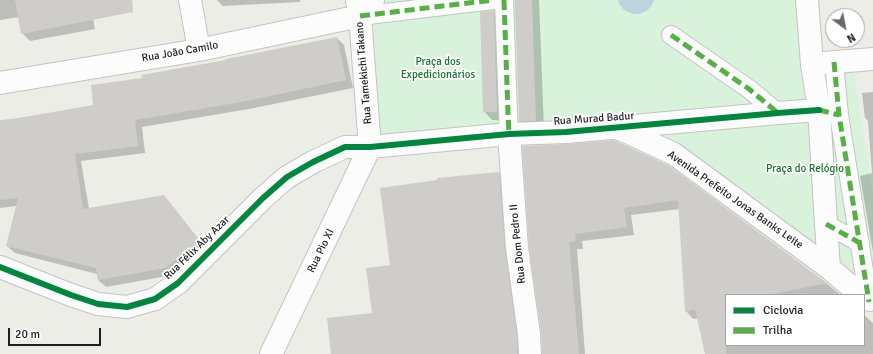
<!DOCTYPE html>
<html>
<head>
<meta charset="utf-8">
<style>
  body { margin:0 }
  #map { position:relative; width:873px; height:354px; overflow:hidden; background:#edede8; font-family:Signika,sans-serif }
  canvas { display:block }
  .legend { position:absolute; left:725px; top:294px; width:140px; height:52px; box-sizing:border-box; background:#fff; border:1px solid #a5a5a5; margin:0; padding:5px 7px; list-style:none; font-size:12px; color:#1f1f1f }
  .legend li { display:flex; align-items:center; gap:8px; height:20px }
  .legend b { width:20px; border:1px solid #a5a5a5 }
  .north { position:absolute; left:825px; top:8px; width:40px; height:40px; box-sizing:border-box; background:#fff; border:1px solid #a5a5a5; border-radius:50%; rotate:148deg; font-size:11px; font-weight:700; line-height:16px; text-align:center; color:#1f1f1f }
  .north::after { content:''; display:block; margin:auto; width:14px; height:18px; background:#676765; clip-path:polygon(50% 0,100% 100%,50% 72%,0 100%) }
  .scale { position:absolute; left:8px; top:328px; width:93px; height:18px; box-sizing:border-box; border:2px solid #1f1f1f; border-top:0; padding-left:5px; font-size:12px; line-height:14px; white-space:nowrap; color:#1f1f1f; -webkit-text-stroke:3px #fff; paint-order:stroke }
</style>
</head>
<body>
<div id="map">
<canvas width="873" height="354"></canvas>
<ul class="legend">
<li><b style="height:5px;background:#00873e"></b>Ciclovia</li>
<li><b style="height:5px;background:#55b145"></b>Trilha</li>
</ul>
<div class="north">N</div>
<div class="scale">20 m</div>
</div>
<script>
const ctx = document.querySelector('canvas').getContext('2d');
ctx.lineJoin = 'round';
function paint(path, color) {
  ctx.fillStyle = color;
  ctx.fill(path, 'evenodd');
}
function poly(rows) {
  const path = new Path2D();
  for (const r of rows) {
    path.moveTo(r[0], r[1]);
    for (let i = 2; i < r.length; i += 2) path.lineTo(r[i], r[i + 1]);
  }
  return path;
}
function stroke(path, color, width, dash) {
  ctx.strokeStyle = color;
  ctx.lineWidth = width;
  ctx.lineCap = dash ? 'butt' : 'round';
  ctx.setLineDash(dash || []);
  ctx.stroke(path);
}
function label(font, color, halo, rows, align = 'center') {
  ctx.font = font + ' Signika,sans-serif';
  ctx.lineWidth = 3.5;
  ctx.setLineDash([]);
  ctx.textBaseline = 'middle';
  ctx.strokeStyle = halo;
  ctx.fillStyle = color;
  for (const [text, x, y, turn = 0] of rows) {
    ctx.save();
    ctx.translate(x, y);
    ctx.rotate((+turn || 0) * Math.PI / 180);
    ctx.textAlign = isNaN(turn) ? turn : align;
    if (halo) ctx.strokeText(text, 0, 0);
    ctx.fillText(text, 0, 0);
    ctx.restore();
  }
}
paint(poly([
  [375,0,804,0,811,65,852,62,873,194,873,303,645,137,375,142,362,16]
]), '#d8f2db');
paint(poly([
  [618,0,654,0,651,7,646,11,640,14,634,14,628,12,623,9,619,4]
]), '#bed3de');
paint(poly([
  [0,0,90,0,95,29,30,41,22,33,19,17,0,20],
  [217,0,300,0,300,2,223,6],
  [515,0,539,0,544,129,528,129,520,121],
  [494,12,502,20,505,120,492,120,484,111],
  [337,38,344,45,353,88,249,109,142,127,145,153,81,161,89,209,164,196,171,204,206,249,173,275,106,287,98,280,97,274,15,253,7,246,17,206,0,208,0,121,94,106,143,79],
  [873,92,873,252,860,176,872,173,868,121,865,118,862,93],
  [614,141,821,279,841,295,726,295,726,345,864,345,864,315,873,323,873,354,726,354,698,318,693,319,686,311,680,209,631,215,634,235,582,241,583,249,577,249,585,354,543,354,542,332,530,247],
  [499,173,507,181,524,354,332,354,373,313,391,265]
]), '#0003');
paint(poly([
  [15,0,132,0,133,12,21,34],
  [515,0,532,0,536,121,519,121],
  [494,10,497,112,483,112,480,12],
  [337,37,346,80,241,102,135,120,138,146,75,154,83,209,164,195,200,242,165,268,98,280,96,268,6,246,18,198,0,200,0,120,20,118,93,105,91,85,142,78,141,75,226,60,226,59],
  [614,140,668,165,827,283,767,295,726,295,726,354,705,354,695,309,685,312,678,200,624,208,627,227,575,234,576,241,569,242,579,354,542,354,541,332,529,247,522,146,567,144],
  [499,172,505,250,517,335,517,354,331,354,327,318,372,313,366,268,390,265,380,188,437,180,437,178]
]), '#cecdc9');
const pedestrian = poly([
  [504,0,508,113,509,134],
  [360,16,493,0],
  [671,35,749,89,778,113],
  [834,62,839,115,869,302],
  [826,224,860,243]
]);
const minor = poly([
  [190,0,199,50],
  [807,0,812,64,819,110,826,224,829,268],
  [357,1,360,16,370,147],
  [812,64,873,59],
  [0,83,199,50,360,16,373,0],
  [617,128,629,133,674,154,829,268,861,295],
  [509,134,517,248,529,334,530,354],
  [0,267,71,295,98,304,127,307,155,299,178,283,263,198,287,177,313,162,345,147,370,147,509,134,566,132,778,113,819,110],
  [271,354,370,147]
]);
stroke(pedestrian, '#c4c4c2', 20);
stroke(minor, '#c4c4c2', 24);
stroke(pedestrian, '#fcfcfc', 18);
stroke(minor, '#fcfcfc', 22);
stroke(poly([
  [504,0,508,113,509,134],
  [360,16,493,0],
  [671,35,749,89,778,113],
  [834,62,839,115,869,302],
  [819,110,839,115],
  [826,224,860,243]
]), '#55b145', 5, [10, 5]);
stroke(poly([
  [0,267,71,295,98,304,127,307,155,299,178,283,263,198,287,177,313,162,345,147,370,147,509,134,566,132,778,113,819,110]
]), '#00873e', 6);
label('11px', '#1f1f1f', '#fff', [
  ["Rua João Camilo",180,52,-10],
  ["Rua Tamekichi Takano",364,73,-95],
  ["Rua Murad Badur",594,119,-4],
  ["Avenida Prefeito Jonas Banks Leite",735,200,35],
  ["Rua Dom Pedro II",518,244,-96],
  ["Rua Félix Aby Azar",197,248,-44],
  ["Rua Pio XI",321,251,-64]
]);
label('11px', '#14772a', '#fff', [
  ["Praça dos",438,62],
  ["Expedicionários",438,75],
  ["Praça do Relógio",805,169]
]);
</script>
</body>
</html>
